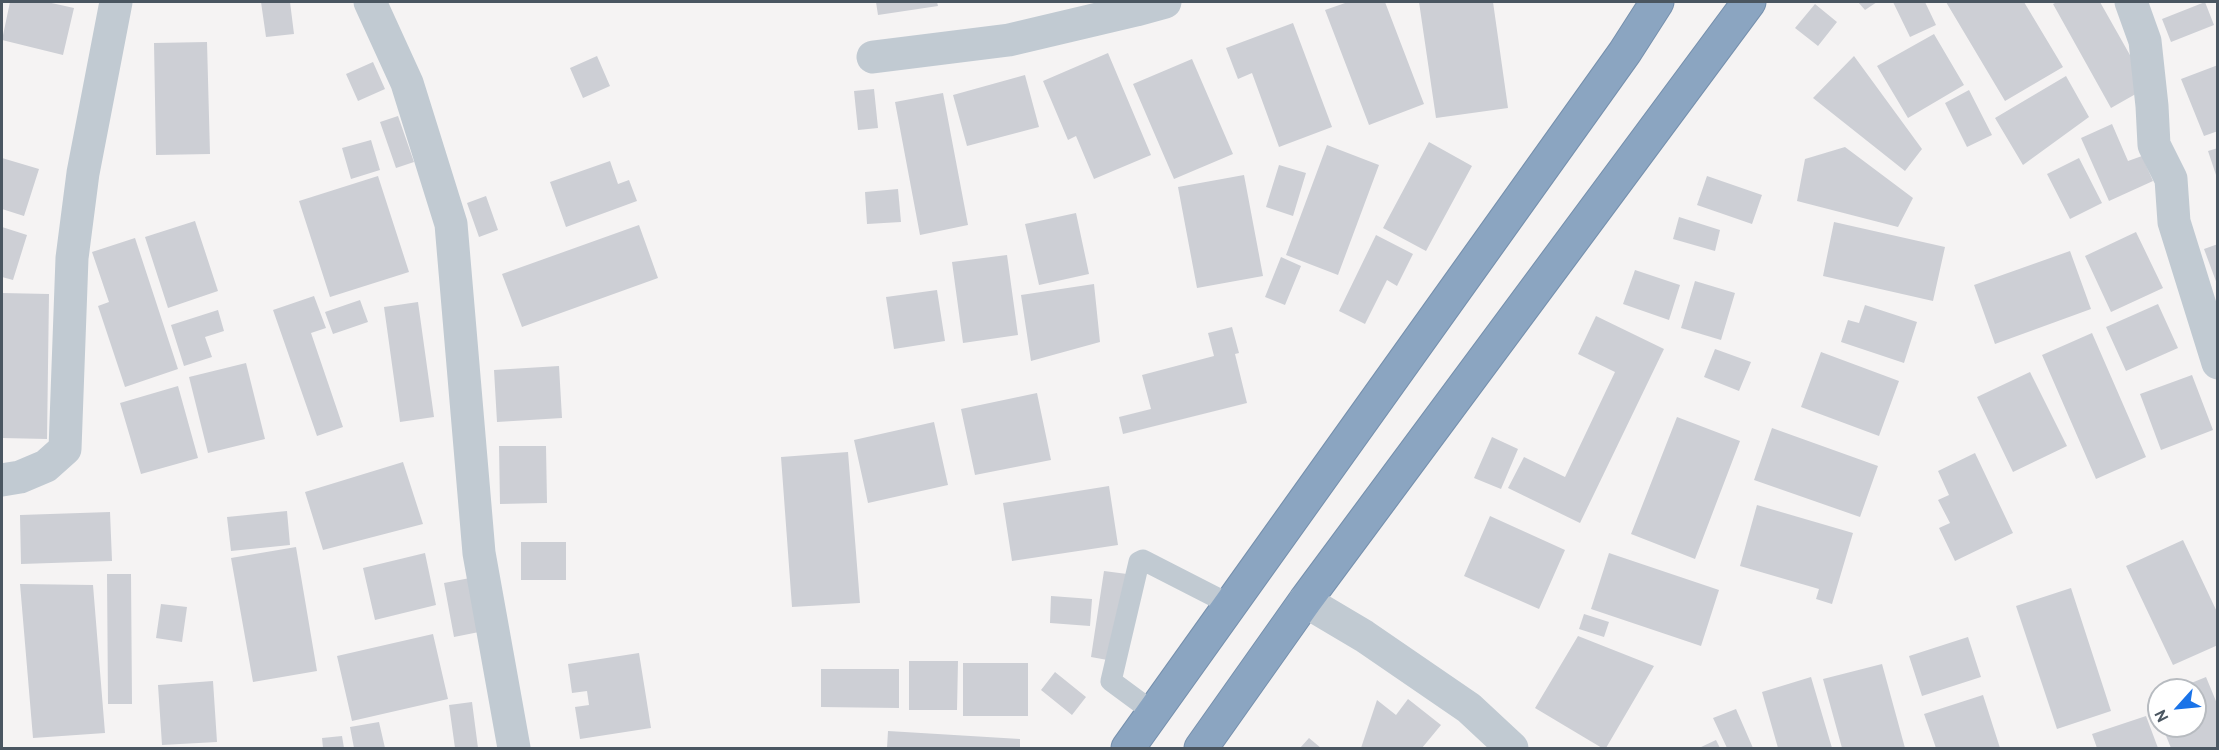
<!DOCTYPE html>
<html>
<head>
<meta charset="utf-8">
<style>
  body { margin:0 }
  #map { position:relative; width:2219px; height:750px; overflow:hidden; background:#f5f3f3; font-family:Overpass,sans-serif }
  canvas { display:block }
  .frame { position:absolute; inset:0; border:3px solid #4a5661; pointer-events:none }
  .north { position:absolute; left:2147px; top:678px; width:60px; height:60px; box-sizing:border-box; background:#fff; border:2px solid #b7bbc0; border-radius:50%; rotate:243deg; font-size:16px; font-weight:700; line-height:24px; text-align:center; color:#4a5661 }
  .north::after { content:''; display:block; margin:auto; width:21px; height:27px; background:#1a73e8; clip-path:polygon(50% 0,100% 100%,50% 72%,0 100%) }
</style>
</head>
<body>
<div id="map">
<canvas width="2219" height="750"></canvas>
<div class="frame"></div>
<div class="north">N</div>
</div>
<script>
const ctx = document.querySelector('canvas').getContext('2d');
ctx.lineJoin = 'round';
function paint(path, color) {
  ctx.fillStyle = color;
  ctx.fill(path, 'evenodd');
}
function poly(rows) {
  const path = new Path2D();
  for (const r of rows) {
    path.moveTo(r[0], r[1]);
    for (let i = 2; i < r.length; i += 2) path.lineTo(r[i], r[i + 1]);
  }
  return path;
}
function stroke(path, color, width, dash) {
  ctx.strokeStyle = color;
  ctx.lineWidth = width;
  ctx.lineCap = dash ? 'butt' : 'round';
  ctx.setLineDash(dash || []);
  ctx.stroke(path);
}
paint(poly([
  [10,2,47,2,74,8,63,55,2,40],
  [261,2,290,2,294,34,266,37],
  [876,2,937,2,938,6,878,15],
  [1348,2,1385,2,1424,104,1369,125,1325,10],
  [1419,2,1493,2,1508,108,1436,118],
  [1858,2,1877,2,1865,10],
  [1893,2,1925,2,1936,25,1910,37],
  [1946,2,2024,2,2063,67,2005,101],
  [2057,2,2100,2,2148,87,2111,108,2053,4],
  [2205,2,2214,25,2171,42,2162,19],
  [1815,4,1837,22,1818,46,1795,28],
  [1293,23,1332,127,1279,147,1252,73,1238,79,1226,48],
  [1934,34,1964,85,1908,118,1877,66],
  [207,42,210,154,156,155,154,43],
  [1108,53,1151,155,1094,179,1076,136,1068,140,1043,81],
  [597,56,610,86,583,98,570,68],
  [1854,56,1922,149,1905,171,1813,98],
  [1192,59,1233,154,1174,179,1133,84],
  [373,62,385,89,358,101,346,74],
  [2218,65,2218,131,2204,136,2181,79],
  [1025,75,1039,127,967,146,953,95],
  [2066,76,2089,117,2023,165,1995,118],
  [874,89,878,128,858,130,854,91],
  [1969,90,1992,135,1967,147,1945,103],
  [943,93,968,225,920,235,895,102],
  [398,116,414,162,396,168,380,122],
  [2112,124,2128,161,2142,156,2153,181,2109,201,2081,138],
  [371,140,380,170,351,179,342,148],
  [1429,142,1472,166,1426,251,1383,228],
  [1327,145,1379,165,1338,275,1286,255],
  [1845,147,1913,198,1898,227,1797,201,1805,159],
  [2218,148,2218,178,2217,178,2208,151],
  [2,158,39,169,24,216,2,209],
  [2079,158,2102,203,2070,219,2047,174],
  [610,161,618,184,629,180,637,201,566,227,550,182],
  [1279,165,1306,173,1293,216,1266,207],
  [1244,175,1263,276,1197,288,1178,187],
  [378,176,409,272,330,297,299,201],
  [1707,176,1762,195,1752,224,1697,205],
  [898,189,901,222,867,224,865,192],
  [486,196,498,230,479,237,467,203],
  [1076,213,1089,274,1039,285,1025,224],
  [1679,217,1720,230,1715,251,1673,239],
  [195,221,218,291,168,308,145,237],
  [1834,222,1945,247,1933,301,1823,276],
  [639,225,658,278,522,327,502,274],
  [2,227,27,235,13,280,2,277],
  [2136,232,2163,288,2111,312,2085,256],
  [1376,235,1413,254,1397,286,1387,280,1365,324,1339,311],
  [135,238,178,369,125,387,98,306,109,302,92,252],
  [2218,244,2218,283,2217,284,2204,249],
  [2070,251,2091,309,1995,344,1974,285],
  [1007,255,1018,335,963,343,952,262],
  [1281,257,1301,266,1285,305,1265,297],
  [1635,270,1680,285,1669,320,1623,304],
  [1695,281,1735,293,1721,340,1681,328],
  [1094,284,1100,342,1031,361,1021,295],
  [937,290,945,341,894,349,886,297],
  [2,293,49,294,47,439,2,438],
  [314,296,326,328,311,333,343,427,317,436,273,310],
  [360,300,368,322,333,334,325,312],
  [418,302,434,417,400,422,384,307],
  [2158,304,2178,348,2126,371,2106,327],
  [1865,305,1917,322,1904,363,1841,342,1848,320,1859,323],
  [218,310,224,331,205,337,212,357,184,366,171,325],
  [1596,316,1664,349,1580,523,1508,488,1524,457,1565,477,1615,372,1578,354],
  [1232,327,1239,353,1235,354,1247,403,1123,434,1119,417,1151,409,1142,375,1214,356,1208,333],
  [2092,333,2146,457,2096,479,2042,355],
  [1715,349,1751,362,1739,391,1704,377],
  [1821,352,1899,381,1879,436,1801,407],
  [246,363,265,439,208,453,189,377],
  [559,366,562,418,497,422,494,370],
  [2030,372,2067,446,2013,472,1977,397],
  [2192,375,2213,430,2161,450,2140,394],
  [178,386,198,458,141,474,120,403],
  [1037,393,1051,460,975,475,961,409],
  [1677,417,1740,441,1695,559,1631,534],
  [934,422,948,485,868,503,854,440],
  [1772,428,1878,466,1860,517,1754,480],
  [1492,437,1518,449,1501,489,1474,478],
  [499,446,546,446,547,503,500,504],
  [848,452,860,603,792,607,781,457],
  [1975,453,2013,533,1955,561,1939,528,1950,523,1938,500,1949,495,1938,471],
  [403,462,423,524,323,550,305,492],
  [1109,486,1118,545,1012,561,1003,503],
  [1757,505,1853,533,1832,604,1816,599,1819,589,1740,566],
  [287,511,290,545,231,551,227,517],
  [110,512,112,561,21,564,20,515],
  [1490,516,1565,550,1539,609,1464,576],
  [2183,540,2218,614,2218,645,2173,665,2126,566],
  [521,542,566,542,566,580,521,580],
  [296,547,317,671,253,682,231,558],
  [425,553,436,605,375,620,363,568],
  [1609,553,1719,590,1701,646,1591,609],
  [1104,571,1127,574,1113,661,1091,657],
  [107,574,131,574,132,704,108,704],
  [470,578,479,632,454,637,444,583],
  [20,584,93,585,105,733,33,738],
  [2071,588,2111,711,2057,729,2016,606],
  [1051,596,1092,599,1090,626,1050,623],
  [161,604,187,607,182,642,156,638],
  [1584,614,1609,622,1604,637,1579,629],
  [433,634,448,699,352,721,337,656],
  [1578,636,1654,666,1606,748,1602,748,1535,708],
  [1968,637,1981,677,1922,696,1909,656],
  [639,653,651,728,580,739,575,707,589,705,587,691,572,693,568,664],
  [909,661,958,661,957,710,909,710],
  [963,663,1028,663,1028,716,963,716],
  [1882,664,1905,748,1842,748,1823,679],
  [821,669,899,669,899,708,821,707],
  [1055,672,1086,697,1072,715,1041,690],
  [1811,677,1832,748,1778,748,1762,692],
  [2206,677,2218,706,2218,748,2171,748,2162,726,2195,726,2195,690,2174,690],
  [213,681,217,742,162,745,158,685],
  [1983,695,2000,748,1936,748,1924,714],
  [2159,695,2159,717,2151,698],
  [1408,699,1441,725,1422,748,1361,748,1377,700,1396,715],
  [472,702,478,748,455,748,449,705],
  [1736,709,1753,748,1727,748,1713,718],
  [2146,716,2158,748,2097,748,2092,734],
  [379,722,385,748,354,748,350,727],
  [888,731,1020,739,1020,748,887,748],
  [342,736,344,748,323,748,322,738],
  [1309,738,1321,748,1300,748],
  [1716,740,1720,748,1699,748]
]), '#cdcfd5');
const highway = poly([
  [1128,748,1625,52,1657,2],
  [1201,748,1305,601,1749,2]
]);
stroke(highway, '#7690ad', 35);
stroke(poly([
  [1153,712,1111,681,1139,562,1143,560,1229,604]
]), '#c1cad2', 21);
stroke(poly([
  [370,2,407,83,451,224,479,553,514,748],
  [2131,2,2145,41,2152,106,2154,145,2171,179,2174,222,2218,363],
  [873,57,1009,40,1136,10,1165,2],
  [2,480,20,477,46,466,65,449,72,258,83,173,116,2],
  [1305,601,1364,636,1469,708,1512,748]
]), '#c1cad2', 33);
stroke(highway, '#8ba5c1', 33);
</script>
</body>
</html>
